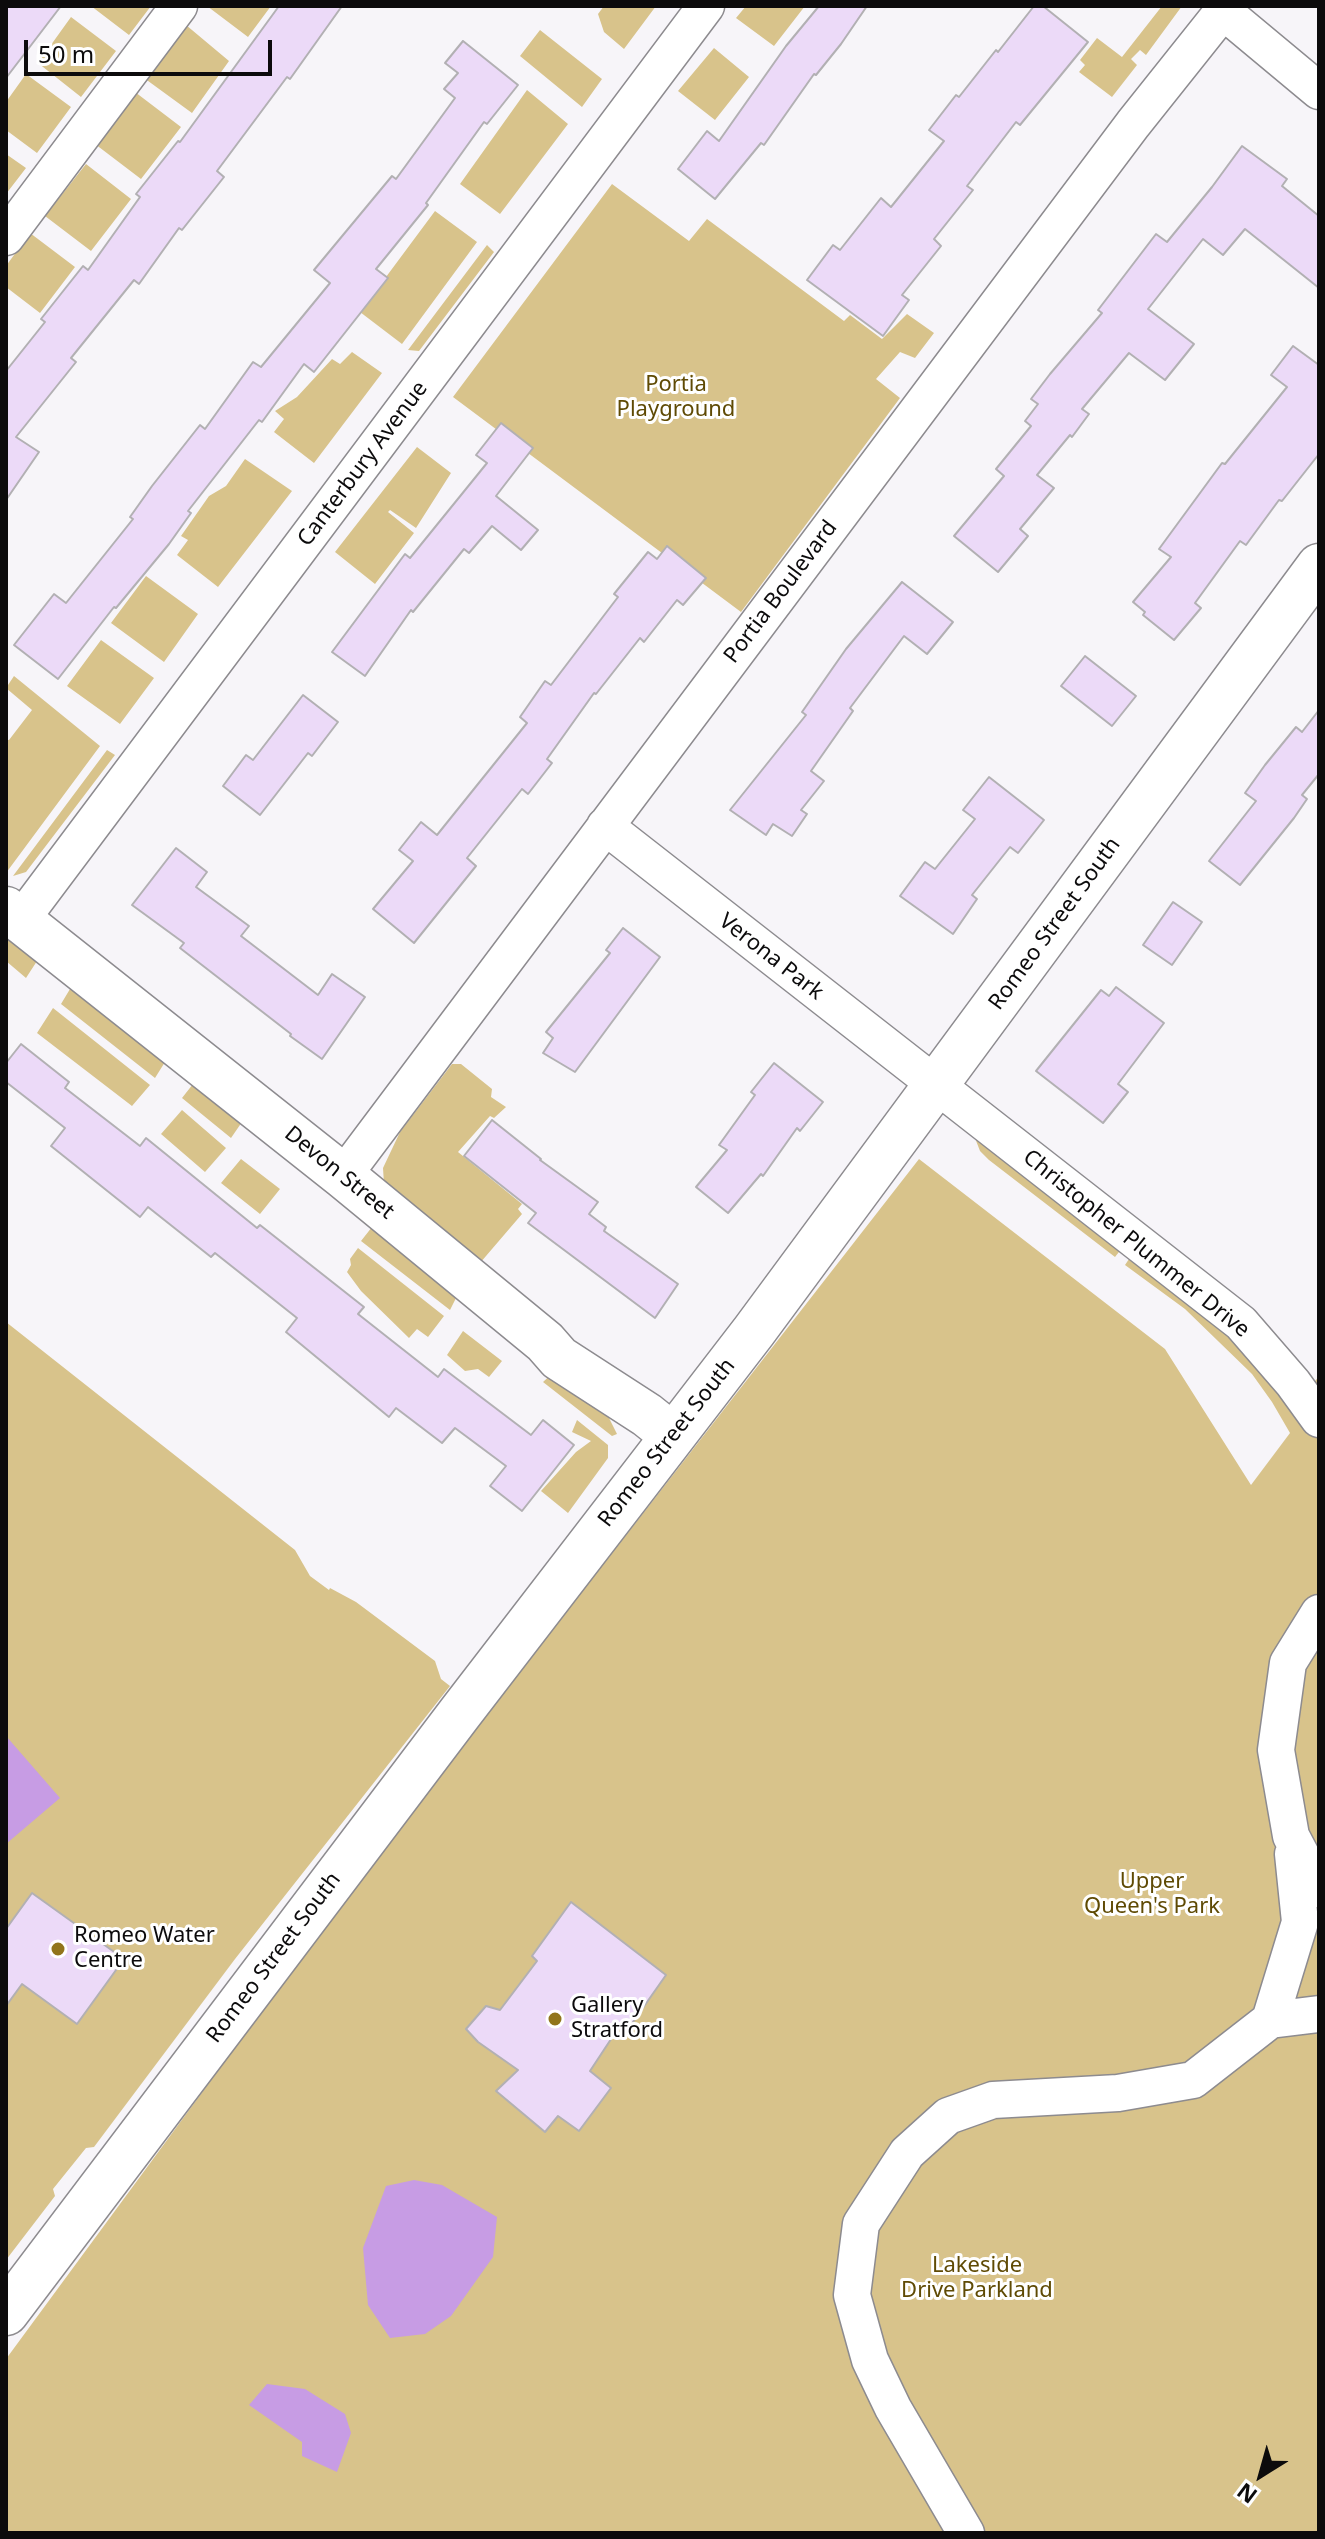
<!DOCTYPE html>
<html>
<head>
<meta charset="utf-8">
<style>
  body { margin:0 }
  #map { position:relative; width:1325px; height:2539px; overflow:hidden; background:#f7f5f9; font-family:"Noto Sans",sans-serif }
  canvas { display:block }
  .frame { position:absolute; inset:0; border:8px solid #0c0b0c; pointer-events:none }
  .north { position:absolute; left:1221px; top:2435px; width:80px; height:80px; -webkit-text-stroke:6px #fff; paint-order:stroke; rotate:217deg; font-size:22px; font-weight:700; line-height:32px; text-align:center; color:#0c0b0c }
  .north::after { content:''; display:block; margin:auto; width:28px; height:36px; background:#0c0b0c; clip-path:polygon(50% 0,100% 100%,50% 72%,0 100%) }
  .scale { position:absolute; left:24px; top:40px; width:248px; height:36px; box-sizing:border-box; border:4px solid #0c0b0c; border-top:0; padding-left:10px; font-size:24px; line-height:28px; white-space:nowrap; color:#0c0b0c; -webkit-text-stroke:6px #fff; paint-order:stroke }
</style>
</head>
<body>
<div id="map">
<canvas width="1325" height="2539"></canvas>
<div class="frame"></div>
<div class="north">N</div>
<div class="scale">50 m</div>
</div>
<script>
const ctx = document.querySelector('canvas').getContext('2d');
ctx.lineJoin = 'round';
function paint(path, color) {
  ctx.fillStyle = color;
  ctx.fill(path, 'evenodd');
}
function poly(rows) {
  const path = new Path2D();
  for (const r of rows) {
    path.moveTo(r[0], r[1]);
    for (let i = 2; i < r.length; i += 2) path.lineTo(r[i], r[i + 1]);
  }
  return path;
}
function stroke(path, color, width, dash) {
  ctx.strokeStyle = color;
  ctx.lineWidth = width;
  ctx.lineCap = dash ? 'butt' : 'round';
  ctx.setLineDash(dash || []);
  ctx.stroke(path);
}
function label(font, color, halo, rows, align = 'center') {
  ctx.font = font + ' "Noto Sans",sans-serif';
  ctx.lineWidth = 6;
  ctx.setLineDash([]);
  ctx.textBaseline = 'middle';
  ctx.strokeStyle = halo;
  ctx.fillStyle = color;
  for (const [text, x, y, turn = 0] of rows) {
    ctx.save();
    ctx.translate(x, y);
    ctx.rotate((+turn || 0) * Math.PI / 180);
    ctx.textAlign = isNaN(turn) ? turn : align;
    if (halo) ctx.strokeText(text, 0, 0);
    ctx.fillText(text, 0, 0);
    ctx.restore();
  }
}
paint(poly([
  [91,6,151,6,129,35],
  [207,6,271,6,248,37],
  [604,6,656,6,624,49,604,32,598,14],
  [746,6,805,6,774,46,736,18],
  [1162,6,1182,6,1146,55,1140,50,1131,59,1137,65,1112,97,1079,72,1085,65,1080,60,1097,38,1122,57],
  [71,17,116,51,81,97,38,63],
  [186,25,229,61,192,113,144,78],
  [540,30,602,79,582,107,520,56],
  [714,48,749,77,715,120,678,91],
  [26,74,71,107,37,153,6,130,6,102],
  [527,90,568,124,500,214,460,184],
  [135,92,181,127,141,179,95,144],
  [6,154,26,168,6,194],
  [86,164,131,199,91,251,45,216],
  [612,184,689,241,707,219,844,321,850,315,882,339,907,314,934,333,915,358,900,352,876,379,900,398,741,612,453,397],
  [435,211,477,242,402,344,360,312],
  [30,233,75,267,40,313,6,287,6,266],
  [487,245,494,252,419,351,408,350],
  [352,352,382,373,314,463,274,432,284,419,275,411,297,397,332,359,340,364],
  [417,447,451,473,416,528,390,510,388,512,414,533,375,584,335,552],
  [245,459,292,491,218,587,177,555,188,540,181,536,209,496,226,486],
  [146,576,198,614,164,662,111,623],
  [101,640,154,678,120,724,67,686],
  [14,676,100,746,6,873,6,740,9,740,32,710,6,688],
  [107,750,115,755,26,872,13,876],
  [6,937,37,961,26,978,6,961],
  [70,989,165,1062,155,1078,61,1004],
  [53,1008,150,1085,132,1106,37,1033],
  [452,1064,461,1064,492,1089,491,1097,506,1107,494,1118,490,1116,458,1152,522,1204,518,1209,522,1214,480,1263,384,1184,383,1168,400,1132],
  [193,1084,242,1122,231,1138,182,1098],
  [182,1110,226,1148,205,1172,161,1134],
  [970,1125,1126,1243,1115,1257,989,1160,980,1151],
  [241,1159,280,1189,260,1214,221,1183],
  [919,1159,1165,1349,1251,1485,1290,1433,1272,1402,1252,1374,1185,1309,1125,1265,1135,1250,1313,1384,1319,1376,1319,2533,6,2533,6,2359,373,1860],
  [372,1227,457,1296,450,1310,361,1241],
  [358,1248,444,1316,428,1337,417,1329,409,1338,361,1291,347,1272,351,1265,350,1259],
  [6,1322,295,1550,310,1576,329,1590,330,1588,356,1602,435,1661,441,1679,450,1686,235,1959,94,2147,86,2148,53,2189,55,2196,6,2260],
  [463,1331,502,1361,489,1377,478,1369,465,1371,447,1355],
  [555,1371,606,1412,617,1434,612,1436,543,1382],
  [577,1420,608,1445,608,1458,568,1513,541,1491,576,1452,591,1441,572,1432]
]), '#d8c38b');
paint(poly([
  [6,1736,60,1798,6,1844],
  [414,2180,442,2185,497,2217,493,2257,451,2316,425,2334,390,2338,368,2305,363,2248,386,2186],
  [267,2384,305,2389,345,2414,351,2433,337,2472,302,2456,302,2442,249,2405]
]), '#c79ce4');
const building = poly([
  [6,6,61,6,6,78,6,6],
  [279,6,342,6,290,79,287,77,217,171,224,177,182,230,179,228,139,284,134,280,71,358,76,362,16,437,39,452,6,500,6,371,45,322,41,319,83,266,88,270,140,197,136,194,178,141,180,142,279,6],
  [819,6,867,6,841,44,816,75,814,74,764,145,761,143,715,199,678,169,707,131,719,141,786,46,819,6],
  [1034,6,1043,6,1088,42,1020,125,1016,122,967,186,973,190,934,239,941,246,902,295,909,300,883,336,807,280,833,245,840,250,881,198,891,207,944,141,929,130,956,95,959,97,996,50,998,52,1034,6],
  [463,41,518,85,487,124,484,122,426,203,428,205,376,269,388,278,314,372,304,364,262,422,259,420,188,511,191,513,169,544,116,608,114,607,58,679,14,645,54,594,66,603,133,519,130,517,152,486,200,425,205,429,253,362,261,367,330,283,314,270,392,176,396,179,455,98,444,89,458,73,445,63,463,41],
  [1242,146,1287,179,1282,186,1319,216,1319,288,1245,229,1223,255,1203,239,1148,309,1194,344,1165,380,1129,353,1082,409,1089,414,1072,437,1070,435,1037,475,1054,488,1020,529,1028,536,998,572,954,536,1004,476,996,469,1031,426,1025,421,1038,404,1031,399,1050,374,1102,313,1098,310,1156,234,1167,242,1212,187,1242,146],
  [1293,346,1319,365,1319,454,1282,501,1279,500,1246,545,1240,541,1195,603,1201,608,1174,640,1143,615,1145,612,1133,602,1171,557,1159,549,1222,463,1225,464,1287,387,1271,375,1293,346],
  [501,423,533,448,496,496,538,530,521,550,492,526,469,553,464,549,413,612,411,610,365,676,332,652,405,554,410,558,487,463,476,455,501,423],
  [667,546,706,578,683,605,677,600,644,642,640,638,596,694,594,693,547,759,552,763,528,794,522,789,467,858,476,866,414,943,373,909,413,861,399,850,421,822,437,835,527,723,520,717,545,681,551,685,618,597,614,594,648,552,657,559,667,546],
  [902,582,953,622,927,654,904,636,850,708,853,711,811,771,824,781,801,810,807,814,792,836,773,824,766,835,730,810,806,715,802,712,846,649,902,582],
  [1085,656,1136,696,1112,726,1061,686,1085,656],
  [303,695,338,722,312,756,308,753,260,815,223,786,246,755,253,760,303,695],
  [1319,710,1319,774,1302,795,1307,799,1294,818,1240,885,1209,861,1256,801,1245,793,1265,765,1296,727,1302,732,1319,710],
  [989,777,1044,820,1018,853,1010,847,972,895,977,899,953,934,900,896,925,862,935,869,975,819,963,810,989,777],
  [176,848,207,872,196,887,249,926,241,936,318,995,332,974,365,997,322,1059,290,1036,291,1034,180,948,184,943,132,905,176,848],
  [1173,902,1202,922,1172,965,1143,945,1173,902],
  [623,928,660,957,575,1072,543,1053,553,1038,546,1032,610,953,606,950,623,928],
  [1116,987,1164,1023,1118,1084,1128,1092,1103,1123,1036,1071,1101,990,1109,996,1116,987],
  [21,1044,69,1082,65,1088,140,1146,146,1138,257,1228,260,1225,364,1307,358,1314,438,1377,444,1369,531,1435,543,1420,574,1445,522,1511,490,1486,506,1466,455,1428,442,1443,396,1408,389,1417,286,1332,297,1318,215,1253,211,1257,148,1207,140,1217,51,1146,65,1128,6,1082,6,1063,21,1044],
  [774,1063,823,1102,800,1131,797,1128,763,1176,761,1174,728,1213,696,1187,727,1150,719,1145,755,1095,751,1092,774,1063],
  [492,1120,541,1159,540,1160,598,1202,589,1214,606,1227,604,1231,678,1284,655,1318,528,1223,536,1213,464,1156,492,1120],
  [32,1893,124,1959,77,2024,22,1984,6,2006,6,1929,32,1893],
  [571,1902,666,1975,626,2032,619,2027,590,2071,611,2088,579,2131,558,2116,545,2132,496,2091,518,2070,478,2042,466,2029,486,2006,500,2010,537,1961,532,1956,571,1902]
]);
paint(building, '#ecdaf8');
stroke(building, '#b2b0b3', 2);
const street = poly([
  [1223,11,1319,91],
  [6,237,179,6],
  [605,826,1241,1323,1293,1383,1319,1419],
  [20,921,706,6],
  [343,1176,1133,124,1227,6],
  [1319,1613,1288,1663,1276,1750,1291,1836,1319,1889],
  [1270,2020,1300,1922,1293,1854],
  [1270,2020,1319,2014],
  [966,2533,893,2408,870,2360,852,2295,861,2224,907,2153,948,2116,993,2100,1118,2093,1193,2080,1270,2020]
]);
const secondary = poly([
  [6,909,343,1176,545,1342,559,1358,647,1415,672,1435],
  [6,2313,460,1713,754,1331,1319,566]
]);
stroke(street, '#8d8b8f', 39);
stroke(secondary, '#8d8b8f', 47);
stroke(street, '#fff', 36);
stroke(secondary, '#fff', 44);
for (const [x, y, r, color] of [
  [58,1949,8,"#91751b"],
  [555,2019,8,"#91751b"]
]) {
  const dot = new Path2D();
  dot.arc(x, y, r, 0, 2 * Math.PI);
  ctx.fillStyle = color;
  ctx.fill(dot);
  stroke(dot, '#fff', 3);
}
label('22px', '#5f4a04', '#fff', [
  ["Portia",676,385],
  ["Playground",676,410],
  ["Upper",1152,1882],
  ["Queen's Park",1152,1907],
  ["Lakeside",977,2266],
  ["Drive Parkland",977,2291]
]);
label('22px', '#0c0b0c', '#fff', [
  ["Canterbury Avenue",363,464,-53],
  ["Portia Boulevard",781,592,-53],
  ["Romeo Street South",1055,924,-54],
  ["Verona Park",771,957,38],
  ["Devon Street",339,1173,39],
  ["Christopher Plummer Drive",1136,1244,39],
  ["Romeo Street South",667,1443,-52],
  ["Romeo Street South",274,1958,-53]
]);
label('22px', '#0c0b0c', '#fff', [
  ["Romeo Water",74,1936],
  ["Centre",74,1961],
  ["Gallery",571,2006],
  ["Stratford",571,2031]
], 'left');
</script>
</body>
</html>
